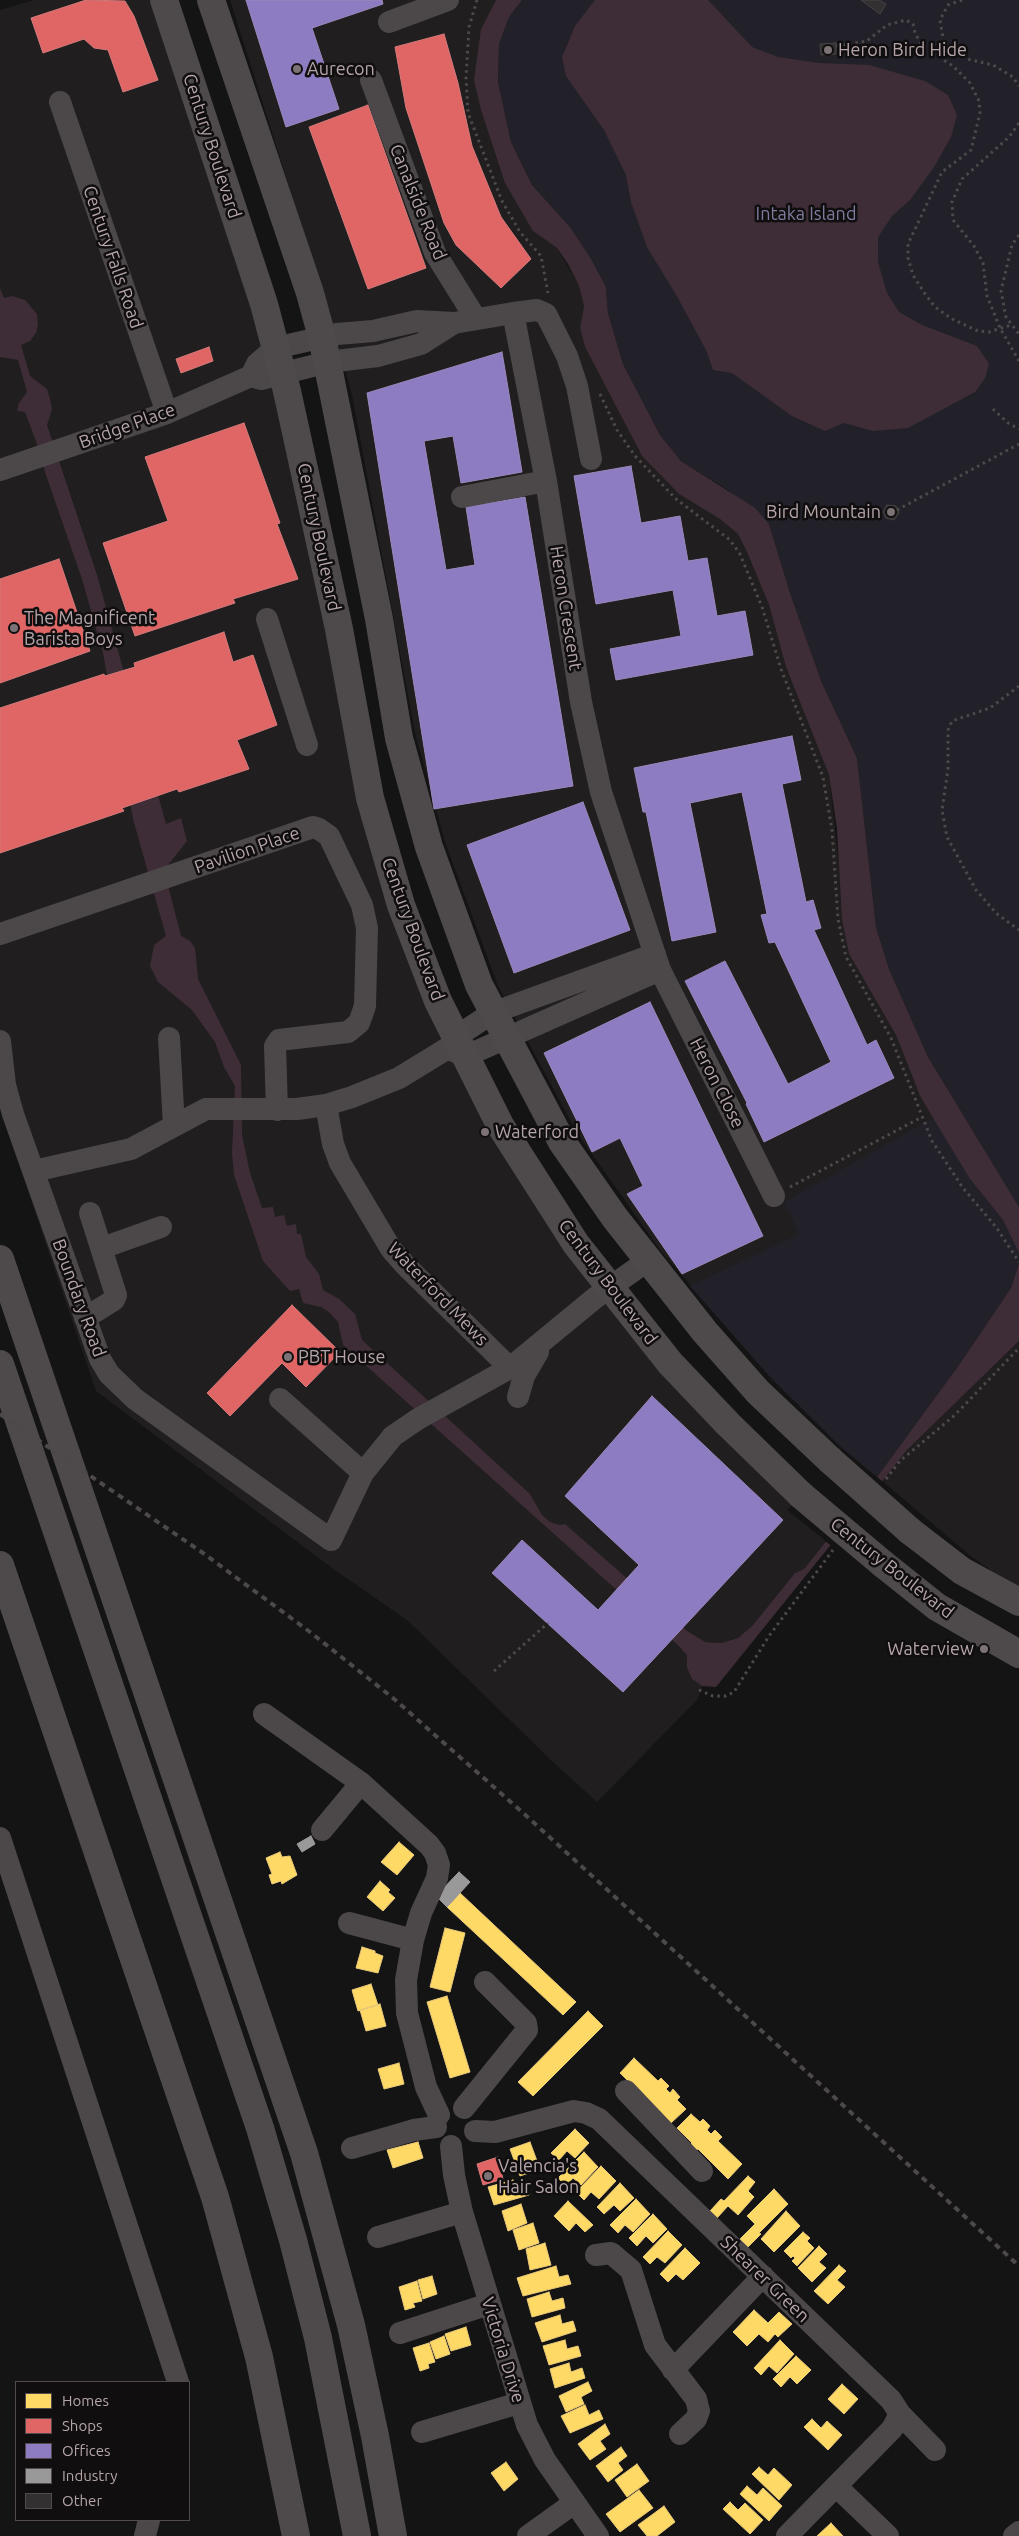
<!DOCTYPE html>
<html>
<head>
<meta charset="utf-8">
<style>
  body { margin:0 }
  #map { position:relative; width:1019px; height:2536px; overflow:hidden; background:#141414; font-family:Ubuntu,sans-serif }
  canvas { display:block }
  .legend { position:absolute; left:15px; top:2381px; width:175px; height:140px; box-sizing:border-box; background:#100e0e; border:1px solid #524a4c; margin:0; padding:6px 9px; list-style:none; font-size:15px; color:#b5a5a9 }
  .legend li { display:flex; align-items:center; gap:10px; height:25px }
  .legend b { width:25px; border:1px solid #524a4c }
</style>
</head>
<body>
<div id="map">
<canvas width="1019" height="2536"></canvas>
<ul class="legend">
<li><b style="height:14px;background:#ffd966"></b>Homes</li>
<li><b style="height:14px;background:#e06666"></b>Shops</li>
<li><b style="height:14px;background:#8e7cc3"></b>Offices</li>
<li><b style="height:14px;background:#999"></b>Industry</li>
<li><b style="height:14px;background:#323030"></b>Other</li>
</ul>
</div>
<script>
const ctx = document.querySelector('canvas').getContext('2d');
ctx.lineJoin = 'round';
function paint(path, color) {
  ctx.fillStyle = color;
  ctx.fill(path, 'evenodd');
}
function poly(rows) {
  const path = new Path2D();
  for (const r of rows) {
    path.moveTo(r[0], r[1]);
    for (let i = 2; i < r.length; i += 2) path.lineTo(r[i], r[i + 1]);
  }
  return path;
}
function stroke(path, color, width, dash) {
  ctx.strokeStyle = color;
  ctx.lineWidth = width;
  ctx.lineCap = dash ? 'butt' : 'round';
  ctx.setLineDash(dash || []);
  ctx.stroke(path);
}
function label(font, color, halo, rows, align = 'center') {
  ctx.font = font + ' Ubuntu,sans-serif';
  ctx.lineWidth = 5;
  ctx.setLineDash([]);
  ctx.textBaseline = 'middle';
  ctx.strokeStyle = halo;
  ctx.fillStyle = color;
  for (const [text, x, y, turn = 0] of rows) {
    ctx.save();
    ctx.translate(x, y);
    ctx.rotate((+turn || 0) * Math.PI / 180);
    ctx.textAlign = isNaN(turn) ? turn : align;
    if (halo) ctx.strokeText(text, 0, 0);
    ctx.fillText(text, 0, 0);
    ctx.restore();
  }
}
paint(poly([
  [34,0,150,0,255,306,363,800,494,1127,797,1500,787,1510,826,1541,804,1569,795,1573,752,1626,738,1638,721,1643,705,1642,687,1655,687,1669,692,1679,702,1686,697,1700,597,1802,553,1762,407,1620,336,1571,96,1391,0,1109,0,10],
  [230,0,496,0,481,29,533,231,557,248,579,286,584,306,580,328,585,347,642,456,679,494,720,519,738,534,747,552,769,605,786,667,829,775,849,954,896,1035,920,1096,933,1118,1019,1253,1019,1263,877,1477,841,1447,771,1378,660,1250,577,1133,498,986,445,842,415,733,352,395,322,290],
  [1019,1341,1019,1590,972,1557,882,1481,908,1449]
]), '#201e1e');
paint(poly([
  [522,0,1019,0,1019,1207,928,1057,889,969,876,927,857,758,822,683,791,596,769,524,728,490,681,461,660,435,623,364,608,313,606,287,590,257,570,227,532,185,511,142,498,82,499,44,509,17],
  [933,1118,970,1179,1003,1220,1019,1253,1019,1263,1011,1288,959,1365,877,1477,841,1447,771,1378,690,1286,799,1234,784,1202]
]), '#222129');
paint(poly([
  [496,0,522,0,509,17,499,44,498,82,511,142,532,185,570,227,590,257,606,287,608,313,623,364,660,435,681,461,755,508,769,524,791,596,822,683,857,758,876,927,889,969,928,1057,1019,1207,1019,1253,1003,1220,970,1179,933,1118,920,1096,896,1035,849,954,842,919,837,829,829,775,786,667,769,605,747,552,738,534,720,519,679,494,642,456,585,347,580,328,584,306,579,286,568,264,557,248,533,231,505,183,481,110,474,80,481,29],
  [595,0,708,0,752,47,778,57,819,63,869,65,925,81,948,95,957,115,951,137,934,167,910,200,892,216,878,237,878,262,887,293,899,312,922,325,977,346,989,364,985,378,975,392,908,428,873,431,844,423,825,431,792,416,732,373,713,370,707,352,678,298,647,247,631,202,626,175,604,130,566,76,562,57,568,43,575,26],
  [0,288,4,298,12,296,25,300,37,314,38,324,36,333,30,341,21,345,30,376,47,389,50,399,52,409,47,425,97,575,166,824,181,818,187,841,164,870,181,936,190,941,195,948,198,979,241,1065,242,1135,250,1173,262,1208,273,1207,275,1217,284,1215,287,1226,296,1224,297,1234,301,1234,306,1257,319,1274,323,1290,339,1299,355,1314,362,1340,530,1494,542,1515,550,1522,560,1525,565,1524,687,1631,705,1642,721,1643,738,1638,752,1626,795,1573,804,1569,877,1477,959,1365,1011,1288,1019,1263,1019,1341,908,1449,716,1687,702,1686,692,1679,687,1668,687,1655,677,1644,343,1345,338,1322,330,1313,321,1307,303,1303,299,1289,290,1291,263,1261,234,1175,232,1153,235,1086,224,1067,215,1042,192,1010,158,982,150,966,154,945,166,936,133,819,103,653,82,579,46,475,36,441,25,412,17,411,19,403,27,392,18,360,0,357]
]), '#3e2d36');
paint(poly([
  [875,1475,884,1483,833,1547,824,1540]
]), '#141414');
const homes = poly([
  [399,1842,414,1855,397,1875,381,1862,399,1842],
  [280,1852,282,1857,290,1856,297,1875,282,1884,281,1881,272,1884,269,1875,272,1874,266,1858,280,1852],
  [380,1881,390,1890,388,1892,395,1898,383,1911,367,1897,380,1881],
  [460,1893,576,2002,563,2015,447,1907,460,1893],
  [445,1928,465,1933,450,1992,430,1987,445,1928],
  [362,1947,375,1951,375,1953,383,1956,378,1973,356,1968,362,1947],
  [371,1984,378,2005,358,2011,352,1990,371,1984],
  [447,1996,470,2072,450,2078,427,2002,447,1996],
  [380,2004,386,2026,366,2031,360,2010,380,2004],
  [588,2011,603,2026,533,2096,518,2082,588,2011],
  [634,2058,658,2081,661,2078,669,2086,666,2089,670,2093,673,2089,680,2097,677,2100,686,2109,671,2123,620,2073,634,2058],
  [399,2063,404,2084,384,2089,378,2069,399,2063],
  [691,2114,700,2122,703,2119,710,2126,707,2130,711,2134,715,2130,722,2137,718,2141,742,2164,728,2179,698,2149,696,2150,690,2145,692,2143,677,2128,691,2114],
  [575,2129,589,2143,575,2158,567,2151,559,2160,551,2153,575,2129],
  [418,2142,423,2158,393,2168,387,2150,418,2142],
  [530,2142,540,2169,520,2176,510,2149,530,2142],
  [584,2152,598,2167,581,2185,573,2178,566,2186,558,2178,584,2152],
  [601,2166,616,2181,599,2199,591,2192,584,2200,576,2192,601,2166],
  [748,2176,755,2182,748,2191,754,2197,738,2215,728,2206,717,2218,710,2211,721,2199,724,2201,748,2176],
  [513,2180,515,2189,526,2186,529,2195,494,2205,488,2187,513,2180],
  [620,2183,634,2198,620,2211,614,2205,604,2214,597,2207,620,2183],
  [774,2189,788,2204,759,2233,761,2234,748,2247,740,2239,755,2224,747,2216,774,2189],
  [636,2199,650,2214,633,2232,625,2225,618,2233,610,2225,636,2199],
  [568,2201,593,2225,585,2232,576,2223,569,2231,554,2216,568,2201],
  [521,2204,527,2223,508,2231,502,2211,521,2204],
  [786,2211,800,2226,774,2252,761,2239,786,2211],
  [653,2214,667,2229,653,2243,646,2236,637,2246,629,2238,653,2214],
  [533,2223,539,2243,519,2250,513,2230,533,2223],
  [668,2231,682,2245,665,2263,657,2257,650,2264,643,2257,668,2231],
  [803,2232,810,2238,807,2241,814,2248,797,2266,792,2261,795,2258,793,2256,791,2258,784,2251,803,2232],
  [545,2243,551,2265,530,2270,526,2249,545,2243],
  [819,2246,827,2254,819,2262,826,2268,812,2282,798,2268,819,2246],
  [685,2248,700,2263,683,2280,676,2274,668,2282,660,2274,685,2248],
  [839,2265,846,2271,837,2280,845,2287,828,2304,814,2291,839,2265],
  [556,2266,559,2277,568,2275,571,2284,523,2296,517,2278,556,2266],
  [432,2276,437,2294,423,2299,418,2280,432,2276],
  [417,2281,422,2301,413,2303,415,2307,405,2310,399,2287,417,2281],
  [549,2292,552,2301,563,2298,565,2308,532,2317,527,2299,549,2292],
  [754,2310,768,2323,779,2312,792,2324,778,2337,775,2334,768,2342,759,2334,747,2346,733,2332,754,2310],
  [560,2315,562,2324,573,2321,576,2331,542,2342,535,2323,560,2315],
  [466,2327,471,2345,451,2351,445,2334,466,2327],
  [444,2336,450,2354,436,2359,430,2342,444,2336],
  [565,2340,567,2349,578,2346,581,2356,549,2365,543,2346,565,2340],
  [780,2340,794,2354,777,2373,769,2366,761,2375,754,2368,780,2340],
  [429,2343,435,2362,428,2364,429,2368,420,2371,413,2348,429,2343],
  [796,2356,811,2370,797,2384,790,2377,781,2387,773,2379,796,2356],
  [569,2363,571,2372,582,2368,585,2378,555,2388,550,2369,569,2363],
  [588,2382,592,2391,581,2397,584,2404,566,2412,559,2396,588,2382],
  [842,2384,858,2399,844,2414,828,2399,842,2384],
  [585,2405,589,2415,599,2410,603,2419,570,2433,561,2416,585,2405],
  [812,2419,821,2428,827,2421,842,2435,828,2450,804,2427,812,2419],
  [605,2424,610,2434,600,2441,606,2449,590,2460,578,2444,605,2424],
  [621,2447,627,2456,618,2463,623,2470,608,2482,596,2466,621,2447],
  [506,2462,518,2479,504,2491,491,2473,506,2462],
  [637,2464,649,2481,627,2497,615,2480,637,2464],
  [759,2467,768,2475,774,2468,792,2485,779,2500,752,2474,759,2467],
  [747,2486,757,2495,763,2488,782,2506,769,2521,740,2494,747,2486],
  [639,2490,653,2508,620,2532,606,2514,639,2490],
  [730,2502,738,2510,745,2503,763,2520,750,2534,723,2509,730,2502],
  [664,2506,675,2522,657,2536,647,2536,638,2525,664,2506],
  [831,2523,843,2536,817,2536,831,2523]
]);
paint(homes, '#ffd966');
stroke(homes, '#e9c97a', 1);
const shops = poly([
  [86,0,125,1,134,16,158,80,123,92,108,50,94,48,84,39,43,53,31,18,86,0],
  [444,34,458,83,472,146,501,217,531,259,501,288,456,245,444,223,406,108,395,47,444,34],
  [368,105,426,268,368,289,309,127,368,105],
  [209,347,213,361,181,373,176,359,209,347],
  [244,423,280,523,277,524,298,579,233,599,235,603,135,636,103,543,168,521,145,457,244,423],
  [59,559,90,651,0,683,0,579,59,559],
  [224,632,233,662,253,655,277,725,237,740,249,769,179,792,177,789,122,808,124,811,0,853,0,708,104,674,105,676,135,667,134,663,224,632],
  [292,1305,340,1352,306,1387,282,1363,230,1416,207,1393,292,1305],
  [498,2157,503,2179,483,2185,477,2164,498,2157]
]);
paint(shops, '#e06666');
stroke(shops, '#d3797a', 1);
const offices = poly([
  [246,0,382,0,383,4,312,28,339,109,286,127,246,0],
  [502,352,522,472,461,483,453,436,424,441,446,570,475,565,466,507,525,497,573,786,434,809,367,393,502,352],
  [631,466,641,523,680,516,688,561,707,558,717,616,745,611,753,655,616,680,610,649,681,636,673,590,596,604,574,476,631,466],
  [792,736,801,780,782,784,806,902,813,900,821,928,814,930,867,1045,876,1040,894,1078,764,1142,746,1104,747,1103,685,981,725,961,788,1084,831,1062,775,942,769,943,761,915,767,914,742,792,690,803,716,932,672,941,646,812,643,812,634,768,792,736],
  [583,802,630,930,514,973,467,845,583,802],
  [650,1002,763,1236,682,1274,627,1194,643,1186,620,1138,592,1152,544,1053,650,1002],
  [652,1396,783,1520,623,1692,492,1573,522,1540,598,1610,639,1565,565,1496,652,1396]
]);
paint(offices, '#8e7cc3');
stroke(offices, '#9a88bb', 1);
const industry = poly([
  [311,1836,315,1844,302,1852,297,1844,311,1836],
  [459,1872,470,1882,447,1907,436,1896,459,1872]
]);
paint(industry, '#999');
stroke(industry, '#a19d9e', 1);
const building = poly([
  [861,0,879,0,886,4,880,14,861,0],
  [836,43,836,54,821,55,820,44,836,43],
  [887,505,896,506,899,513,894,520,886,518,883,512,887,505]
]);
paint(building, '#323030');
stroke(building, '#484344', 1);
stroke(poly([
  [477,0,469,27,466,78,468,113,502,201,520,232,541,256,548,293],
  [962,0,948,5,940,20,944,43,967,59,993,65,1013,77,1019,86],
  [836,46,867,41,887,25,906,20,913,24,915,33,922,46,936,50,945,61,953,66,970,83,979,101,980,113,971,150,942,172,908,244,908,258,913,275,923,291,935,307,952,319,978,331,989,332,1011,325],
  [1019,123,1009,137,962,179,952,202,953,220,974,246,983,263,987,296,1000,328,1019,361],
  [1019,235,1012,245,1001,291,1006,317,1019,334],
  [600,394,617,430,635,456,676,499,730,540,740,554,762,607,781,669,823,777,832,830,838,919,846,957,891,1038,932,1141,963,1188,996,1227,1019,1262],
  [993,409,1008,423,1019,429],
  [897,510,1019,444],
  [1019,686,990,708,952,721,948,730,948,769,942,810,947,837,976,890,996,913,1019,930],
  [790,1187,922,1117],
  [886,1479,900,1461,955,1415,1019,1348],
  [494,1671,548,1623],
  [699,1690,713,1696,726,1696,734,1692,769,1636,833,1550]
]), '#4e4a4b', 3, [2.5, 4]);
stroke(poly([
  [389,22,448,0],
  [371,80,435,253,476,319],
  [60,102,167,413],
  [513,313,537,310,546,314,567,356,577,386,591,459],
  [251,376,257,364,275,348,337,334,373,331,417,321,454,323,513,313,546,481,581,702,601,792,660,970,774,1196],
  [0,470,167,413,251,376,261,379,328,362,378,356,421,344,454,323],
  [462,497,546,481],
  [267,619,307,745],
  [0,934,313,827,319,829,329,836,362,905,367,928,365,1006,359,1023,348,1032,279,1040,275,1046,277,1110],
  [169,1038,174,1126],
  [0,1041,5,1085,13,1114,100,1359,109,1374,135,1399,331,1540,363,1473,393,1436,418,1419,510,1368,595,1298,647,1261],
  [451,1050,466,1056,660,970],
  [326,1105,333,1144,340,1163,391,1249,406,1266,510,1368],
  [34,1171,131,1149,206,1109,297,1109,326,1105,352,1097,399,1078,448,1048,456,1037,492,1013,655,954],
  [102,1248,161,1227],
  [85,1318,114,1300,116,1295,90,1213],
  [518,1397,524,1376,538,1352],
  [280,1399,363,1473],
  [264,1714,361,1783,429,1845,435,1853,439,1865,437,1878,421,1913,413,1940,406,1980,407,2013,426,2087,439,2115],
  [322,1830,361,1783],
  [0,1838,178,2382],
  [349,1923,413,1940],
  [626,2091,702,2171],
  [464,2108,527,2030,526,2023,485,1982],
  [475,2131,495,2132,574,2111,586,2113,599,2119,891,2400,900,2414,892,2429,787,2536],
  [451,2146,454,2175,462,2212,527,2425,545,2460,598,2536],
  [352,2148,414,2130,436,2127],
  [378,2237,462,2212],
  [596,2255,611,2253,631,2270,655,2345,696,2399,699,2411,696,2419,680,2434],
  [400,2333,489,2304],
  [673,2370,763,2276],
  [900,2414,935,2450],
  [422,2432,519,2403],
  [836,2486,888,2536],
  [145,2536,149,2520],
  [528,2536,574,2503],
  [1014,2536,1019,2532]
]), '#4c4849', 22);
stroke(poly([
  [164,0,264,304,287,391,339,629,370,798,401,905,438,1001,500,1125,576,1244,670,1363,728,1424,801,1495],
  [211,0,310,293,322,337,379,619,399,738,429,847,479,985,562,1142,615,1218,705,1332,758,1392,830,1460],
  [910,1531,962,1571,1019,1602],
  [883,1564,937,1607,1019,1654]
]), '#4e4a4b', 28);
stroke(poly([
  [0,1259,304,2153,351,2325,375,2436,393,2536],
  [0,1364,260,2128,293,2240,318,2338,357,2536],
  [0,1565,215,2197,259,2357,296,2536]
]), '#4e4a4b', 28);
stroke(poly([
  [0,1414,203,1553,310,1632,393,1698,521,1811,1019,2266]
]), '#4d494a', 4, [6, 5]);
stroke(poly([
  [830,1460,910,1531],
  [801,1495,883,1564]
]), '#4e4a4b', 28);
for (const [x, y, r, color] of [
  [828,50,5,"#7d7275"],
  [297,69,5,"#7d7275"],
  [891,512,5,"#7d7275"],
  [14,628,5,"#7d7275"],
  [485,1132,5,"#7d7275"],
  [288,1357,5,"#7d7275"],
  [984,1649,5,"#7d7275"],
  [488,2176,5,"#7d7275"]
]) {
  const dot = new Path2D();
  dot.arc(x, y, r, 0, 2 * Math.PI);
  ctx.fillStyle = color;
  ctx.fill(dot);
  stroke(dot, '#100e0e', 2);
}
label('18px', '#b5a5a9', '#100e0e', [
  ["Heron Bird Hide",838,50],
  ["Aurecon",307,69],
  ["Bird Mountain",881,512,"right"],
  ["The Magnificent",24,618],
  ["Barista Boys",24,639],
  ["Waterford",495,1132],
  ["PBT House",298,1357],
  ["Waterview",974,1649,"right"],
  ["Valencia's",498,2166],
  ["Hair Salon",498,2187]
], 'left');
label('18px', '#b5a5a9', '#100e0e', [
  ["Century Boulevard",212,146,72],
  ["Canalside Road",418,202,68],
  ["Century Falls Road",113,257,71],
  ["Bridge Place",127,426,-20],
  ["Century Boulevard",319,537,78],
  ["Heron Crescent",566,608,81],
  ["Pavilion Place",247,850,-19],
  ["Century Boulevard",413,929,70],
  ["Heron Close",717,1083,63],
  ["Century Boulevard",608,1282,53],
  ["Waterford Mews",438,1294,46],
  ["Boundary Road",79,1298,70],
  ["Century Boulevard",892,1568,38],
  ["Shearer Green",765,2279,44],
  ["Victoria Drive",503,2350,73]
]);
label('18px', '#807ca0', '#100e0e', [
  ["Intaka Island",806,214]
]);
</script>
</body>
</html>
